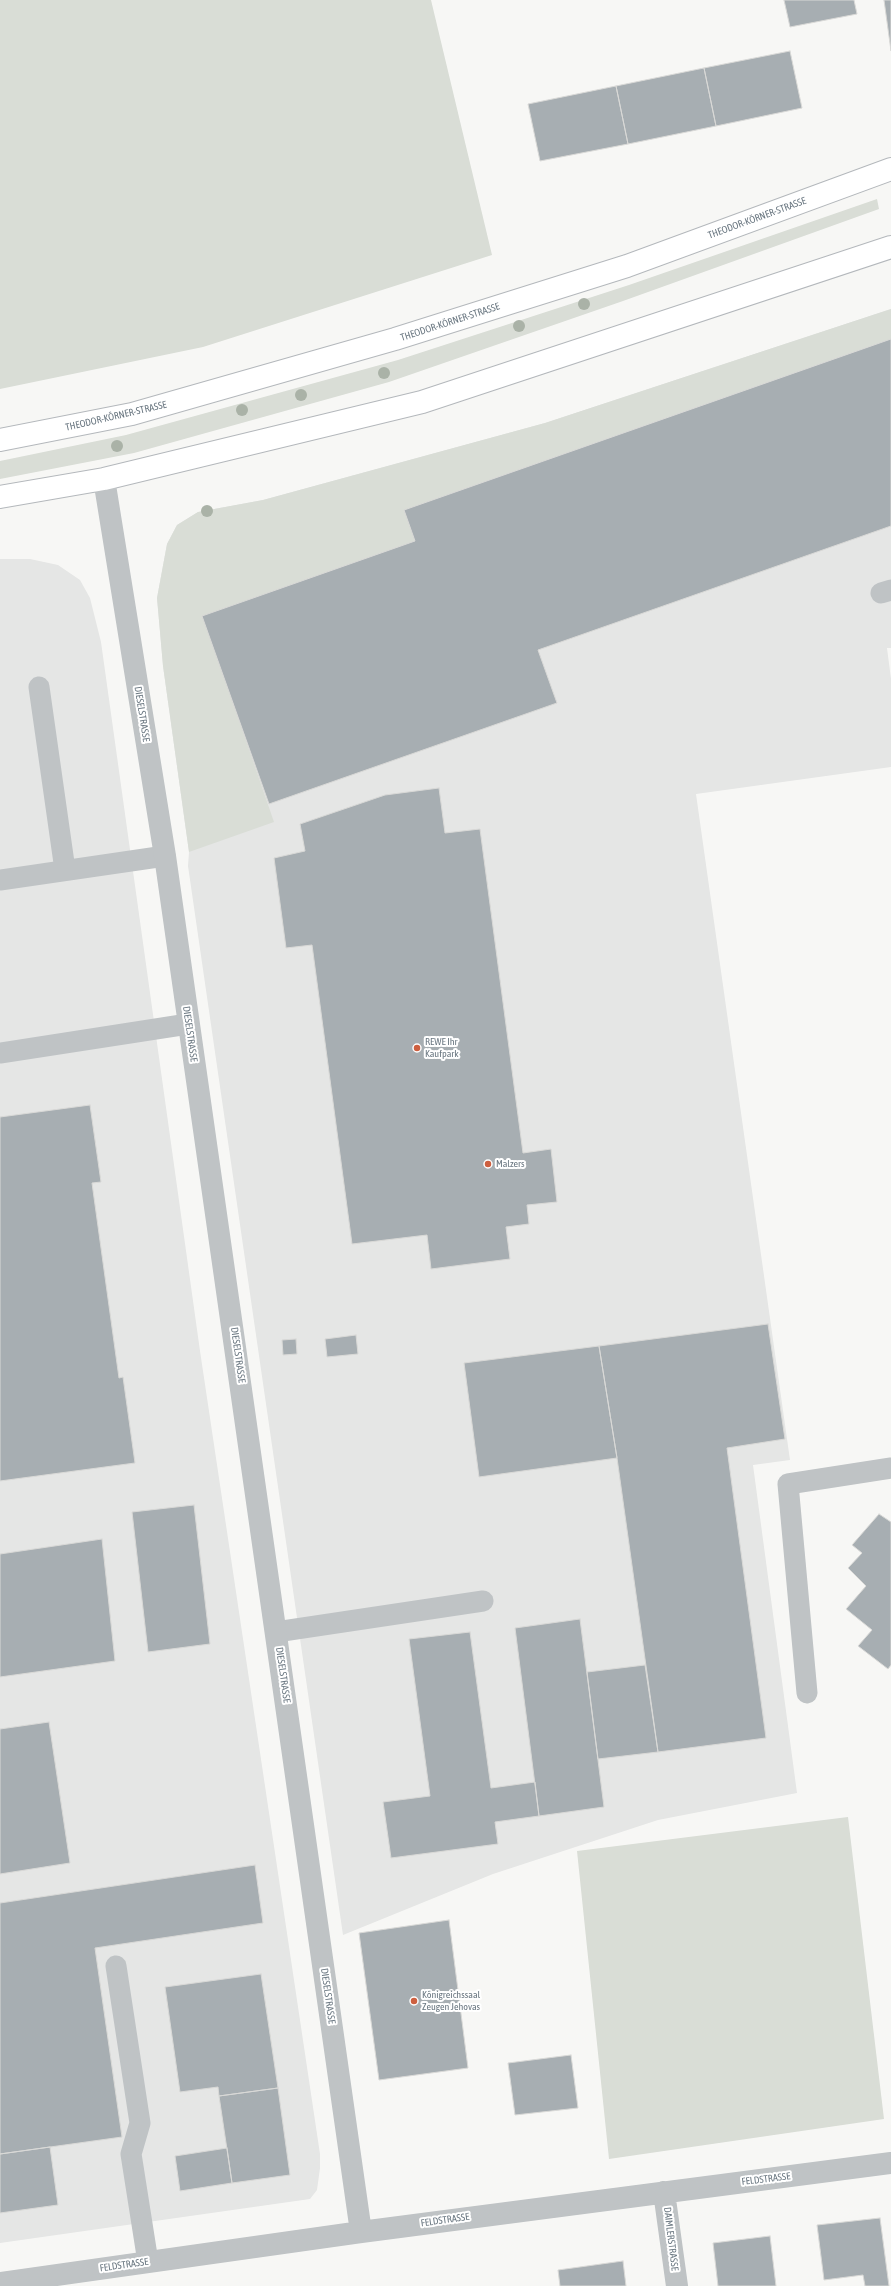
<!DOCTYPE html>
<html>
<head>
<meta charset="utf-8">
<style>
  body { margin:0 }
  canvas { display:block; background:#f7f7f5 }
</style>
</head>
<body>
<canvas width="891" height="2286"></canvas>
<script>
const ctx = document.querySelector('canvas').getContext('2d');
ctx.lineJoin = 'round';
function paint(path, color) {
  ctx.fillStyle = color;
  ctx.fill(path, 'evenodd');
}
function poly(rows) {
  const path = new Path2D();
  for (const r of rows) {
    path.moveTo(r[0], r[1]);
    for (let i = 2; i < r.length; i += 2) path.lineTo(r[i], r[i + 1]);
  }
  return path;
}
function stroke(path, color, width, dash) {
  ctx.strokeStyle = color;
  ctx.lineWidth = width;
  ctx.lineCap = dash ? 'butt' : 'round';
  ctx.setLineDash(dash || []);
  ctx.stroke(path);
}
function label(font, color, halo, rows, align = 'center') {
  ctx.font = font + ' "Asap Condensed",sans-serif';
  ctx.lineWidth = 4;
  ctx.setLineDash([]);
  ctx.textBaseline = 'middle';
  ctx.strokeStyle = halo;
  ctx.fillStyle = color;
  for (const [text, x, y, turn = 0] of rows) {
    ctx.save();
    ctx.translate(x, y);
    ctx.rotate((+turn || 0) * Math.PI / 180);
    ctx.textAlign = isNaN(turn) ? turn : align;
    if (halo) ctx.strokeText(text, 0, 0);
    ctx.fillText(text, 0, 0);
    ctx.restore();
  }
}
paint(poly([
  [891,309,891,648,887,648,891,679,891,767,696,794,790,1460,753,1465,797,1793,658,1820,493,1874,343,1935,188,866,189,852,163,666,157,598,167,544,177,525,198,512,263,500,545,423],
  [0,559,30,559,58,565,80,580,90,598,101,642,200,1351,320,2154,320,2168,317,2190,310,2199,0,2243]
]), '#e5e6e5');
paint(poly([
  [0,0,431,0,492,255,203,347,0,389],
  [877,199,879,209,623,301,389,382,134,453,0,479,0,461,126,435,398,360,629,285],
  [891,309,891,339,404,510,415,541,203,616,274,822,189,852,163,666,157,598,167,544,177,525,198,512,263,500,545,423],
  [848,1817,884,2119,609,2159,577,1851]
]), '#d9ddd6');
const building = poly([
  [784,0,854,0,857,14,790,27,784,0],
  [884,0,891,0,891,51,884,0],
  [790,51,802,108,716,126,704,68,790,51],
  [704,68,716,126,628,144,616,86,704,68],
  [616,86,628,144,540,161,528,104,616,86],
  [891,339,891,526,538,650,557,703,269,804,202,616,415,541,404,510,891,339],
  [439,788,445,833,480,829,523,1153,551,1149,557,1202,527,1205,529,1224,506,1227,510,1259,431,1269,427,1235,352,1244,312,945,286,948,274,858,305,851,300,824,385,795,439,788],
  [90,1105,101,1182,92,1183,119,1378,123,1377,135,1463,0,1481,0,1117,90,1105],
  [768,1324,785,1439,727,1448,766,1738,658,1752,617,1458,599,1346,768,1324],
  [356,1335,358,1354,327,1357,325,1339,356,1335],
  [296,1339,297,1354,283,1355,282,1340,296,1339],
  [599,1346,617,1458,479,1477,464,1363,599,1346],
  [194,1505,210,1644,148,1652,132,1512,194,1505],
  [879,1514,891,1522,891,1665,888,1669,858,1646,872,1630,846,1609,866,1586,848,1568,862,1553,852,1545,879,1514],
  [102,1539,115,1661,0,1677,0,1554,102,1539],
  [580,1619,604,1807,539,1816,515,1628,580,1619],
  [470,1632,491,1788,535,1782,539,1816,495,1822,498,1844,391,1858,383,1802,430,1796,409,1639,470,1632],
  [645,1665,658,1752,598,1759,587,1672,645,1665],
  [49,1722,70,1863,0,1874,0,1729,49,1722],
  [255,1865,263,1923,95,1948,122,2137,0,2154,0,1903,255,1865],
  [449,1920,468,2068,379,2080,359,1933,449,1920],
  [261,1974,278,2088,219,2096,218,2087,180,2092,165,1987,261,1974],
  [571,2055,578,2108,515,2115,508,2063,571,2055],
  [278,2088,290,2175,232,2183,219,2096,278,2088],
  [50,2147,58,2205,0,2213,0,2154,50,2147],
  [227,2148,232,2183,180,2191,175,2156,227,2148],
  [880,2218,889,2286,865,2286,863,2275,824,2280,817,2225,880,2218],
  [770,2236,776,2286,718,2286,713,2243,770,2236],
  [623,2261,626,2286,560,2286,558,2270,623,2261]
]);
paint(building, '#a7aeb2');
stroke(building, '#d9d9d7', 1);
const secondary = poly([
  [0,440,132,414,395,339,627,266,891,169],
  [0,497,104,479,422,402,891,247]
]);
stroke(secondary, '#b4b8bc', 24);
stroke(poly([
  [881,593,891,590],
  [39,687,65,870],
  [0,880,165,856],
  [0,1053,188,1024],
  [276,1632,483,1601],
  [807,1693,788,1484,891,1468],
  [116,1966,140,2123,131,2154,148,2262]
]), '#bfc3c5', 21);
stroke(poly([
  [104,479,165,856,361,2232],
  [664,2192,677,2286],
  [0,2283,361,2232,891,2163]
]), '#bfc3c5', 22);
stroke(secondary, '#fff', 22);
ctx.fillStyle = '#aab2a7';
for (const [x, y] of [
  [584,304],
  [519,326],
  [384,373],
  [301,395],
  [242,410],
  [117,446],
  [207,511]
]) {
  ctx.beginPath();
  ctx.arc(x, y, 6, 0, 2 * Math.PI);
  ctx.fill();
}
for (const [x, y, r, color] of [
  [417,1048,4,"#cd5f3f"],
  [488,1164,4,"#cd5f3f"],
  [414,2001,4,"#cd5f3f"]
]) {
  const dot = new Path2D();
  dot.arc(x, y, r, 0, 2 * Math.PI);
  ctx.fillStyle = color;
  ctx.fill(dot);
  stroke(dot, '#fff', 1.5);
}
label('10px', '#6a7781', '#fff', [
  ["THEODOR-KÖRNER-STRASSE",757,218,-20],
  ["THEODOR-KÖRNER-STRASSE",450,322,-18],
  ["THEODOR-KÖRNER-STRASSE",116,416,-13],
  ["DIESELSTRASSE",142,714,81],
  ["DIESELSTRASSE",190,1034,82],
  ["DIESELSTRASSE",238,1355,82],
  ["DIESELSTRASSE",283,1675,82],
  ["DIESELSTRASSE",328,1996,82],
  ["FELDSTRASSE",766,2179,-7],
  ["FELDSTRASSE",445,2220,-8],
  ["DAIMLERSTRASSE",671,2239,83],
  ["FELDSTRASSE",124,2265,-8]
]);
label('10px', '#6a7781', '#fff', [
  ["REWE Ihr",425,1042],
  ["Kaufpark",425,1054],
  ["Malzers",496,1164],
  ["Königreichssaal",422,1995],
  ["Zeugen Jehovas",422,2007]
], 'left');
</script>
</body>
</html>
